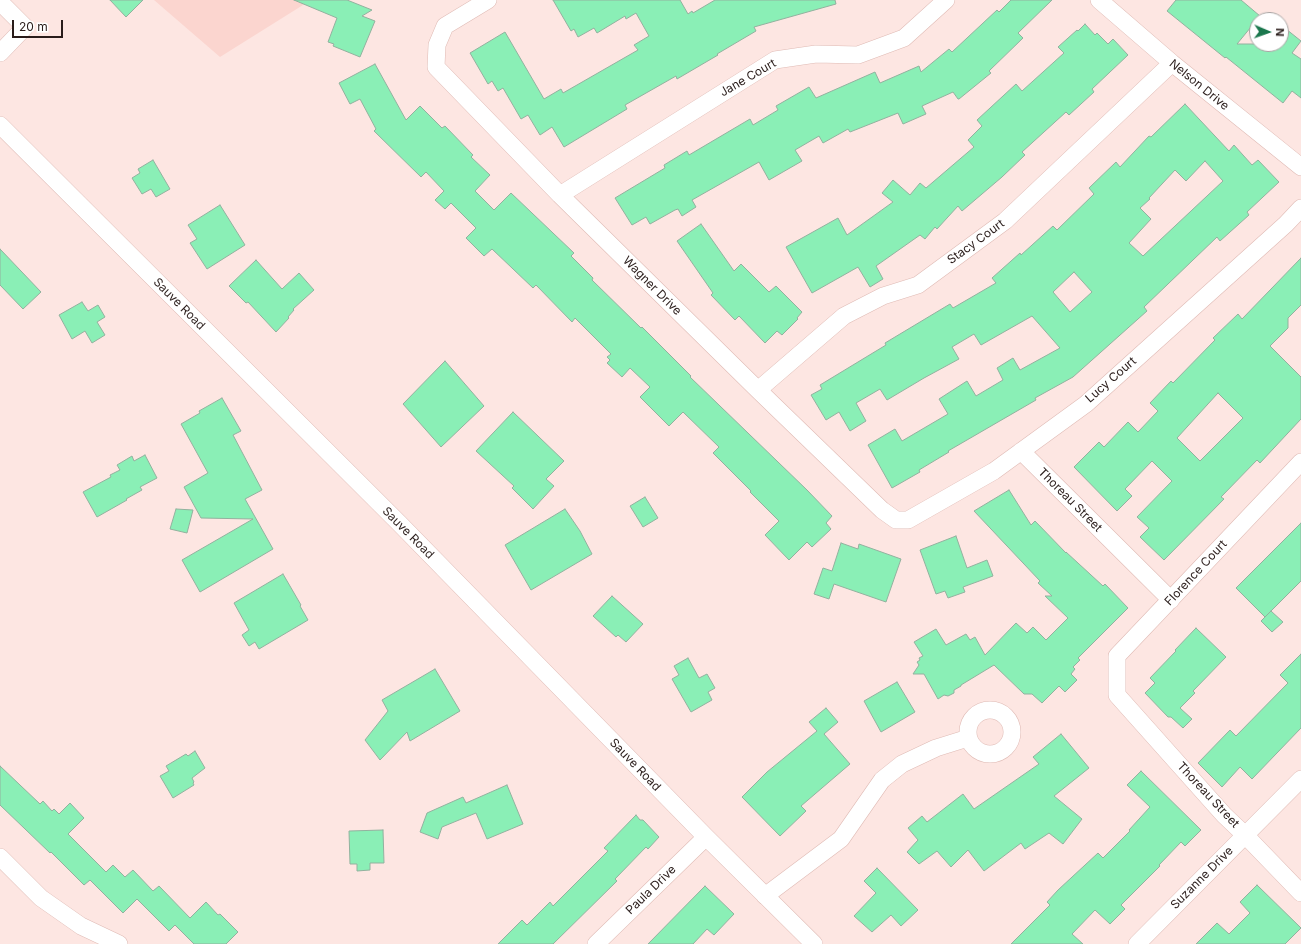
<!DOCTYPE html>
<html>
<head>
<meta charset="utf-8">
<style>
  body { margin:0 }
  #map { position:relative; width:1301px; height:944px; overflow:hidden; background:#fde6e2; font-family:Inter,sans-serif }
  canvas { display:block }
  .north { position:absolute; left:1249px; top:12px; width:40px; height:40px; box-sizing:border-box; background:#fff; border:1px solid #a9a4a3; border-radius:50%; rotate:92deg; font-size:11px; font-weight:700; line-height:16px; text-align:center; color:#291c1a }
  .north::after { content:''; display:block; margin:auto; width:14px; height:18px; background:#1b774d; clip-path:polygon(50% 0,100% 100%,50% 72%,0 100%) }
  .scale { position:absolute; left:12px; top:20px; width:51px; height:18px; box-sizing:border-box; border:2px solid #291c1a; border-top:0; padding-left:5px; font-size:12px; line-height:14px; white-space:nowrap; color:#291c1a; -webkit-text-stroke:3px #fff; paint-order:stroke }
</style>
</head>
<body>
<div id="map">
<canvas width="1301" height="944"></canvas>
<div class="north">N</div>
<div class="scale">20 m</div>
</div>
<script>
const ctx = document.querySelector('canvas').getContext('2d');
ctx.lineJoin = 'round';
function paint(path, color) {
  ctx.fillStyle = color;
  ctx.fill(path, 'evenodd');
}
function poly(rows) {
  const path = new Path2D();
  for (const r of rows) {
    if (r.length === 3) {
      path.moveTo(r[0] + r[2], r[1]);
      path.arc(r[0], r[1], r[2], 0, 2 * Math.PI);
      continue;
    }
    path.moveTo(r[0], r[1]);
    for (let i = 2; i < r.length; i += 2) path.lineTo(r[i], r[i + 1]);
  }
  return path;
}
function stroke(path, color, width, dash) {
  ctx.strokeStyle = color;
  ctx.lineWidth = width;
  ctx.lineCap = dash ? 'butt' : 'round';
  ctx.setLineDash(dash || []);
  ctx.stroke(path);
}
function label(font, color, halo, rows, align = 'center') {
  ctx.font = font + ' Inter,sans-serif';
  ctx.lineWidth = 3.5;
  ctx.setLineDash([]);
  ctx.textBaseline = 'middle';
  ctx.strokeStyle = halo;
  ctx.fillStyle = color;
  for (const [text, x, y, turn = 0] of rows) {
    ctx.save();
    ctx.translate(x, y);
    ctx.rotate((+turn || 0) * Math.PI / 180);
    ctx.textAlign = isNaN(turn) ? turn : align;
    if (halo) ctx.strokeText(text, 0, 0);
    ctx.fillText(text, 0, 0);
    ctx.restore();
  }
}
paint(poly([
  [154,0,311,0,220,57]
]), '#fbd5cf');
const building = poly([
  [110,0,143,0,126,17,110,0],
  [294,0,347,0,372,10,362,16,375,21,360,57,333,46,334,44,328,42,337,18,294,0],
  [553,0,680,0,688,14,692,11,693,13,715,0,835,0,836,4,754,27,756,31,717,54,718,55,677,79,676,76,625,105,627,109,564,147,552,127,540,135,528,115,521,119,503,88,498,91,492,81,488,84,470,53,505,32,544,99,561,89,563,93,638,50,634,45,649,36,636,13,626,19,625,16,597,33,594,28,578,37,574,29,571,31,553,0],
  [1011,0,1052,0,1018,33,1023,38,989,71,991,73,959,99,958,99,953,92,922,106,926,114,903,124,898,113,850,132,848,129,823,143,819,136,795,150,802,161,769,180,759,162,692,200,696,207,682,216,678,209,675,210,650,224,646,217,632,225,615,198,665,168,664,165,687,151,689,155,750,119,753,125,778,110,776,106,809,87,816,98,875,72,880,83,919,66,921,72,949,49,952,52,997,10,999,12,1011,0],
  [1176,0,1241,0,1260,16,1237,44,1281,44,1281,25,1301,41,1292,53,1301,59,1301,98,1292,91,1283,103,1226,57,1225,58,1167,11,1176,0],
  [1085,24,1095,35,1097,33,1108,44,1113,39,1128,55,1092,89,1094,92,1069,115,1066,112,1022,152,1025,155,1002,177,962,211,958,206,937,229,935,227,925,239,920,235,876,266,883,279,870,287,858,267,812,293,786,247,838,218,847,235,893,202,882,193,893,180,910,195,920,183,926,188,974,147,968,140,982,126,977,120,1016,84,1022,91,1064,53,1058,47,1077,30,1078,31,1085,24],
  [375,64,406,120,420,106,442,128,445,126,473,155,471,157,490,175,475,191,494,210,511,193,574,253,571,256,593,278,592,280,641,328,642,327,691,376,690,377,807,490,832,516,826,523,831,529,812,547,807,542,789,560,765,535,779,521,750,492,751,491,713,453,719,447,683,412,669,426,640,397,650,387,630,368,622,377,607,363,610,360,607,357,611,354,575,318,572,322,536,285,533,288,492,249,484,256,466,238,476,228,451,203,445,209,435,200,444,191,426,172,421,177,374,131,376,129,360,99,350,104,339,83,375,64],
  [1185,104,1229,151,1234,145,1252,165,1258,160,1279,182,1247,212,1249,215,1220,241,1217,237,1144,307,1147,311,1073,377,1035,398,1036,400,948,451,949,452,919,470,920,472,892,488,868,445,895,429,902,441,948,414,939,399,967,381,976,396,1003,380,997,368,1013,358,1020,370,1060,348,1032,316,981,345,974,334,952,347,959,359,924,378,887,400,880,389,856,403,866,421,850,431,839,412,826,420,811,395,822,389,820,385,886,345,885,343,950,304,953,308,996,283,992,278,1020,253,1021,255,1053,226,1057,230,1094,194,1089,188,1116,162,1120,167,1149,136,1151,137,1185,104],
  [1205,161,1223,181,1143,256,1129,243,1151,219,1140,208,1150,199,1149,198,1175,170,1186,181,1205,161],
  [1074,272,1092,292,1070,312,1053,292,1074,272],
  [153,160,170,189,156,197,151,189,142,194,132,178,140,173,138,169,153,160],
  [220,205,245,245,207,269,190,243,197,239,188,225,220,205],
  [701,224,734,271,741,264,769,292,776,286,802,312,797,318,798,319,782,335,777,331,765,343,739,316,735,320,711,295,713,293,677,241,701,224],
  [0,249,41,292,23,309,0,285,0,249],
  [1301,258,1301,305,1288,318,1288,328,1270,346,1301,377,1301,419,1260,463,1257,460,1221,497,1224,499,1164,560,1140,537,1149,528,1137,517,1172,481,1152,461,1125,489,1132,496,1117,511,1074,467,1099,442,1104,447,1128,422,1138,432,1158,411,1150,403,1171,381,1173,383,1215,340,1213,338,1238,314,1242,319,1301,258],
  [1218,393,1243,418,1200,461,1177,438,1218,393],
  [256,260,282,289,299,273,314,290,293,309,294,310,288,317,289,318,276,332,248,302,246,303,229,286,256,260],
  [82,302,88,311,98,305,105,317,97,322,105,335,92,343,85,331,72,339,59,315,82,302],
  [445,361,484,406,441,447,403,404,445,361],
  [222,398,241,431,233,435,262,490,245,499,273,549,200,592,182,560,253,519,201,518,184,487,208,473,181,424,200,413,199,411,222,398],
  [513,412,564,461,546,479,554,486,533,509,512,488,514,486,476,451,513,412],
  [145,455,157,478,140,487,142,490,126,499,127,500,97,517,83,492,111,477,110,475,120,470,117,465,132,456,134,461,145,455],
  [1009,490,1031,525,1035,521,1066,553,1066,552,1103,586,1105,584,1128,608,1078,658,1080,660,1073,667,1075,669,1071,674,1077,680,1065,692,1059,686,1042,703,1032,694,1024,694,994,665,961,685,961,686,954,690,954,693,948,696,944,695,938,699,924,674,913,674,919,665,917,662,920,660,919,658,923,656,914,642,936,629,946,645,966,634,970,640,975,637,985,655,1016,623,1027,633,1033,627,1046,640,1068,618,1045,596,1052,596,1038,583,1040,581,974,511,1009,490],
  [645,497,658,518,643,527,630,506,645,497],
  [176,509,193,510,187,533,170,529,176,509],
  [565,509,580,531,592,554,531,590,505,545,565,509],
  [1301,523,1301,581,1265,617,1236,588,1301,523],
  [956,536,967,568,987,560,993,576,963,587,965,592,948,598,945,591,936,594,920,550,956,536],
  [841,543,858,549,859,544,901,559,886,602,834,584,829,599,814,594,823,568,832,571,841,543],
  [283,574,301,605,300,606,308,620,259,649,255,642,249,646,242,635,249,630,234,603,283,574],
  [612,596,643,624,626,642,618,635,616,637,593,616,612,596],
  [1271,611,1283,622,1272,632,1261,621,1271,611],
  [1196,628,1226,657,1193,691,1195,693,1180,708,1192,719,1183,728,1171,717,1168,717,1145,693,1155,683,1150,678,1176,651,1175,650,1196,628],
  [1301,654,1301,728,1252,779,1240,767,1222,787,1198,763,1230,730,1236,736,1288,683,1280,675,1301,654],
  [688,658,699,678,707,674,715,688,708,692,712,700,691,712,672,679,679,675,674,666,688,658],
  [435,669,460,711,410,741,407,732,380,760,365,740,388,711,382,700,435,669],
  [897,682,915,712,881,732,864,701,897,682],
  [826,708,838,722,824,734,850,764,801,806,806,811,780,836,742,797,767,772,817,731,809,722,826,708],
  [1061,734,1089,768,1054,796,1082,819,1063,844,1049,833,1025,849,1021,843,984,871,968,850,951,867,937,851,919,864,907,852,918,840,908,828,922,816,927,822,963,794,974,809,1039,764,1033,757,1061,734],
  [195,751,205,768,192,778,194,782,193,783,194,785,173,798,160,776,169,771,166,766,186,754,188,756,195,751],
  [0,766,40,804,43,801,52,811,54,809,59,814,70,803,84,818,68,834,106,872,113,865,125,877,133,870,153,891,159,886,190,918,206,902,218,915,220,914,238,932,226,944,194,944,175,925,169,931,137,899,123,913,90,880,84,885,51,852,50,853,0,805,0,766],
  [1141,771,1201,830,1185,846,1181,842,1159,865,1160,866,1121,905,1125,909,1110,924,1095,910,1072,934,1083,944,1011,944,1050,905,1047,902,1058,890,1098,853,1103,858,1130,831,1129,830,1150,807,1127,785,1141,771],
  [507,785,523,824,487,839,476,813,442,827,438,839,420,832,427,813,463,797,466,803,507,785],
  [636,815,640,820,643,820,659,837,648,849,646,847,615,879,617,881,553,944,498,944,522,920,527,925,550,902,553,906,608,851,604,848,636,815],
  [383,830,384,863,370,863,370,870,357,871,357,864,350,864,349,831,383,830],
  [877,868,918,910,901,926,891,915,872,932,854,916,876,893,864,881,877,868],
  [1257,885,1301,928,1285,944,1196,944,1217,923,1229,934,1250,913,1240,902,1257,885],
  [705,886,734,914,714,935,707,929,693,944,648,944,705,886]
]);
paint(building, '#8aefb6');
stroke(building, '#92b19e', 1);
const minor = poly([
  [488,0,445,26,437,45,436,67,560,195,758,390,882,510,896,520,908,520,994,471,1086,404,1286,224,1301,208],
  [1099,0,1172,63,1301,167],
  [0,2,25,27,0,53],
  [0,125,399,523,706,837,814,944],
  [560,195,775,60,816,54,858,55,904,38,946,0],
  [758,390,844,316,883,296,918,285,1005,221,1172,63],
  [1021,451,1171,600],
  [1301,462,1117,656,1117,695,1224,815,1245,835,1301,893],
  [990,732,22],
  [0,857,41,898,81,926,119,944],
  [765,896,841,839,882,780,902,764,936,748,968,738],
  [596,944,706,837],
  [1137,944,1301,779]
]);
stroke(minor, '#dfbab4', 18);
stroke(minor, '#fff', 17);
label('12px', '#291c1a', '#fff', [
  ["Jane Court",748,78,-30],
  ["Nelson Drive",1199,85,39],
  ["Stacy Court",976,242,-36],
  ["Wagner Drive",652,286,45],
  ["Sauve Road",179,304,45],
  ["Lucy Court",1111,380,-41],
  ["Thoreau Street",1070,500,45],
  ["Sauve Road",408,533,45],
  ["Florence Court",1196,573,-47],
  ["Sauve Road",635,765,46],
  ["Thoreau Street",1208,795,47],
  ["Suzanne Drive",1202,878,-45],
  ["Paula Drive",651,890,-44]
]);
</script>
</body>
</html>
